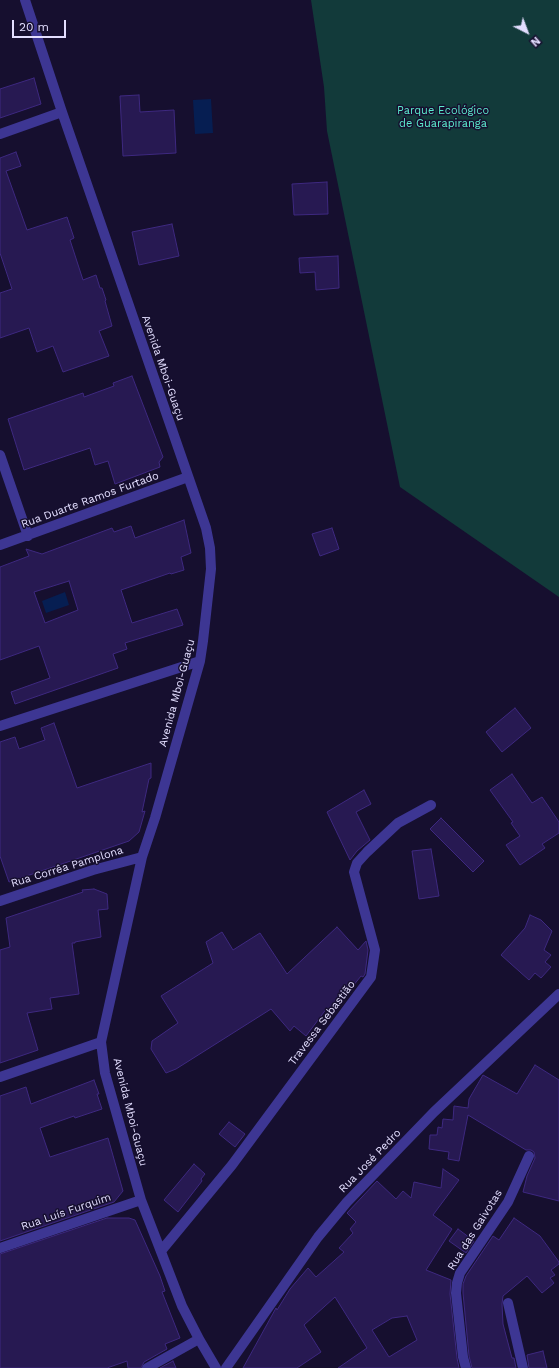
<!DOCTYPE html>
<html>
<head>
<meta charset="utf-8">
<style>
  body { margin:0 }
  #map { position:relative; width:559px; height:1368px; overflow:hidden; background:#160f2f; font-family:"Work Sans",sans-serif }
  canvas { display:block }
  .north { position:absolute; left:507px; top:12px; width:40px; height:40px; -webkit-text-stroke:3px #160f2f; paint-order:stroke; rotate:138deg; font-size:11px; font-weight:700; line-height:16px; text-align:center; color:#e3deff }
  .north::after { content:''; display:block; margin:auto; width:14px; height:18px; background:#e3deff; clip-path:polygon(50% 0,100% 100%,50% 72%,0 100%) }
  .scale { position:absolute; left:12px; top:20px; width:54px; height:18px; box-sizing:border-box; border:2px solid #e3deff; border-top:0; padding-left:5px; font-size:12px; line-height:14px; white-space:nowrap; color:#e3deff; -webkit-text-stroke:3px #160f2f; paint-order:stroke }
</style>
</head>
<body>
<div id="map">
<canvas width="559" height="1368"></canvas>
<div class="north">N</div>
<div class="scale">20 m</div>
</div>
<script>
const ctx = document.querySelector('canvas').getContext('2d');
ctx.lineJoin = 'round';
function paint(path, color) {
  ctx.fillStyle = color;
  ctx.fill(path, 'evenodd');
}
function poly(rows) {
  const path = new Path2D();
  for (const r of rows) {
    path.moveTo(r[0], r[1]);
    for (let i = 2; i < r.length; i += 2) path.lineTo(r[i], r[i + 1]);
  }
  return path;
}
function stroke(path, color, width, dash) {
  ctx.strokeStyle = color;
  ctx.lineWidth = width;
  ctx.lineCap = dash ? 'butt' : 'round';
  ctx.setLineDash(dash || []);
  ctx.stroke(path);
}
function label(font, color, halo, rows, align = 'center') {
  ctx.font = font + ' "Work Sans",sans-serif';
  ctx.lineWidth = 3;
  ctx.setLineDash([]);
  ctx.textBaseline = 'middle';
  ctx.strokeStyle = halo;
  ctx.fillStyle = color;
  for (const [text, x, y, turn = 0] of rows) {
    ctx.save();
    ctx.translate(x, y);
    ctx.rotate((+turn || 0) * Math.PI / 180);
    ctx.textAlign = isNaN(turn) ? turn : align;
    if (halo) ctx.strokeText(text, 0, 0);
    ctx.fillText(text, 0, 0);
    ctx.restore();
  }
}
paint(poly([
  [311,0,559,0,559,597,400,487,327,131,324,87]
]), '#123a3a');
paint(poly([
  [211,99,213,133,195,134,193,100],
  [65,592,69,605,46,613,42,601]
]), '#061e52');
const building = poly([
  [34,78,41,104,0,118,0,89,34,78],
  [139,95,140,112,174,110,176,153,123,156,120,96,139,95],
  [16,152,21,166,6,171,27,230,67,217,74,238,70,240,83,280,96,275,100,288,102,288,106,300,105,301,112,326,99,331,109,356,63,372,53,346,37,352,29,328,0,338,0,293,12,289,0,253,0,158,16,152],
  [327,182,328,214,294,215,292,184,327,182],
  [172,224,179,256,139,265,132,232,172,224],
  [338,256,339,288,316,290,315,272,300,273,299,258,338,256],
  [132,376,163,457,159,462,160,467,115,484,108,461,95,465,90,448,24,470,8,419,83,393,84,397,114,386,113,383,132,376],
  [184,520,191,553,181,557,184,570,171,574,170,573,121,590,132,623,177,609,183,625,125,643,127,649,113,654,118,668,15,704,11,692,50,678,39,646,0,660,0,567,29,556,26,549,42,554,112,528,114,532,131,526,135,538,184,520],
  [69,581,78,610,45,623,34,592,69,581],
  [332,528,339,549,320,556,312,534,332,528],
  [515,708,531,728,502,752,486,732,515,708],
  [54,723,77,788,151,763,151,778,149,779,142,812,145,811,139,832,129,841,9,882,0,856,0,742,15,737,19,749,45,740,41,728,54,723],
  [512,774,532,803,542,797,559,822,559,833,542,844,545,848,520,865,506,845,520,836,511,823,513,822,490,790,512,774],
  [364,790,371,804,356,812,370,840,357,851,350,860,327,812,364,790],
  [441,818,484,861,473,872,430,829,441,818],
  [431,849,439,896,419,899,412,851,431,849],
  [94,889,107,894,108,909,98,910,101,937,75,942,75,943,72,943,79,994,50,998,52,1009,27,1013,38,1050,0,1063,0,950,10,947,6,918,83,892,82,890,94,889],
  [530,915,541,920,552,931,544,950,551,955,545,962,551,967,541,978,535,973,529,980,501,955,525,928,530,915],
  [337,927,358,950,366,941,368,950,365,974,363,977,361,976,332,1012,327,1008,306,1036,294,1026,290,1031,271,1009,176,1069,166,1073,151,1049,152,1041,178,1023,161,996,213,963,206,942,222,932,233,950,260,933,287,974,337,927],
  [535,1065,559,1080,559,1201,523,1192,527,1176,535,1158,534,1152,531,1150,526,1150,468,1115,459,1161,448,1159,449,1152,429,1149,430,1135,437,1135,438,1127,442,1128,443,1119,453,1120,454,1106,468,1108,469,1099,483,1075,517,1094,535,1065],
  [94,1080,99,1094,97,1094,102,1109,75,1118,74,1116,40,1128,50,1157,108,1138,123,1191,114,1202,0,1241,0,1096,26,1087,31,1104,94,1080],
  [229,1122,245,1134,235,1147,219,1134,229,1122],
  [194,1164,205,1174,201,1179,202,1181,178,1212,164,1200,194,1164],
  [443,1169,459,1180,433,1215,452,1229,426,1270,451,1280,450,1294,457,1358,459,1368,338,1368,367,1348,335,1297,304,1325,321,1352,297,1368,243,1368,276,1308,277,1310,290,1289,308,1268,316,1277,344,1252,339,1248,353,1233,350,1229,356,1222,347,1213,377,1181,396,1199,403,1191,411,1198,414,1182,441,1188,443,1169],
  [407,1316,417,1340,389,1357,372,1330,392,1318,407,1316],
  [107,1218,129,1218,135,1220,160,1276,165,1291,162,1292,180,1338,165,1344,167,1349,144,1362,141,1368,128,1368,127,1361,107,1368,0,1368,0,1254,107,1218],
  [514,1218,540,1236,559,1262,559,1264,551,1270,555,1275,550,1278,554,1283,542,1293,527,1276,503,1296,502,1304,503,1324,512,1358,514,1358,516,1368,472,1368,469,1356,463,1293,463,1284,466,1276,493,1236,499,1240,514,1218],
  [458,1229,474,1241,466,1253,449,1241,458,1229],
  [543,1351,547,1368,529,1368,527,1355,543,1351],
  [173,1361,176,1368,160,1368,173,1361]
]);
paint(building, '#271952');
stroke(building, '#3e2980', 1);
stroke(poly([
  [466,1368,463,1357,456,1293,457,1283,460,1273,508,1202,529,1156]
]), '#3d3693', 10);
stroke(poly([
  [25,0,62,112,206,528,210,548,211,569,203,641,200,661,155,818,142,857,101,1042,105,1073,141,1200,182,1306,199,1339,216,1368],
  [0,134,62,112],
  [0,455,28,536],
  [0,545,188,477],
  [0,726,200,661],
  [0,901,93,870,142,857],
  [0,1077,101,1042],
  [0,1248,141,1200],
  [161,1251,232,1165,371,977,375,950,354,872,357,863,367,852,398,823,431,805],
  [508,1303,523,1368],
  [147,1368,199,1339],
  [226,1368,318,1237,347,1202,434,1112,559,994]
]), '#3d3693', 10);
label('11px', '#5cecce', '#160f2f', [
  ["Parque Ecológico",443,111],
  ["de Guarapiranga",443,124]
]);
label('11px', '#e3deff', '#160f2f', [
  ["Avenida Mboi-Guaçu",163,368,71],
  ["Rua Duarte Ramos Furtado",90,500,-20],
  ["Avenida Mboi-Guaçu",177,693,-75],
  ["Rua Corrêa Pamplona",67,867,-17],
  ["Travessa Sebastião",322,1023,-53],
  ["Avenida Mboi-Guaçu",130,1112,76],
  ["Rua José Pedro",370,1161,-46],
  ["Rua Luís Furquim",66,1212,-19],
  ["Rua das Gaivotas",475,1230,-58]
]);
</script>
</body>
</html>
